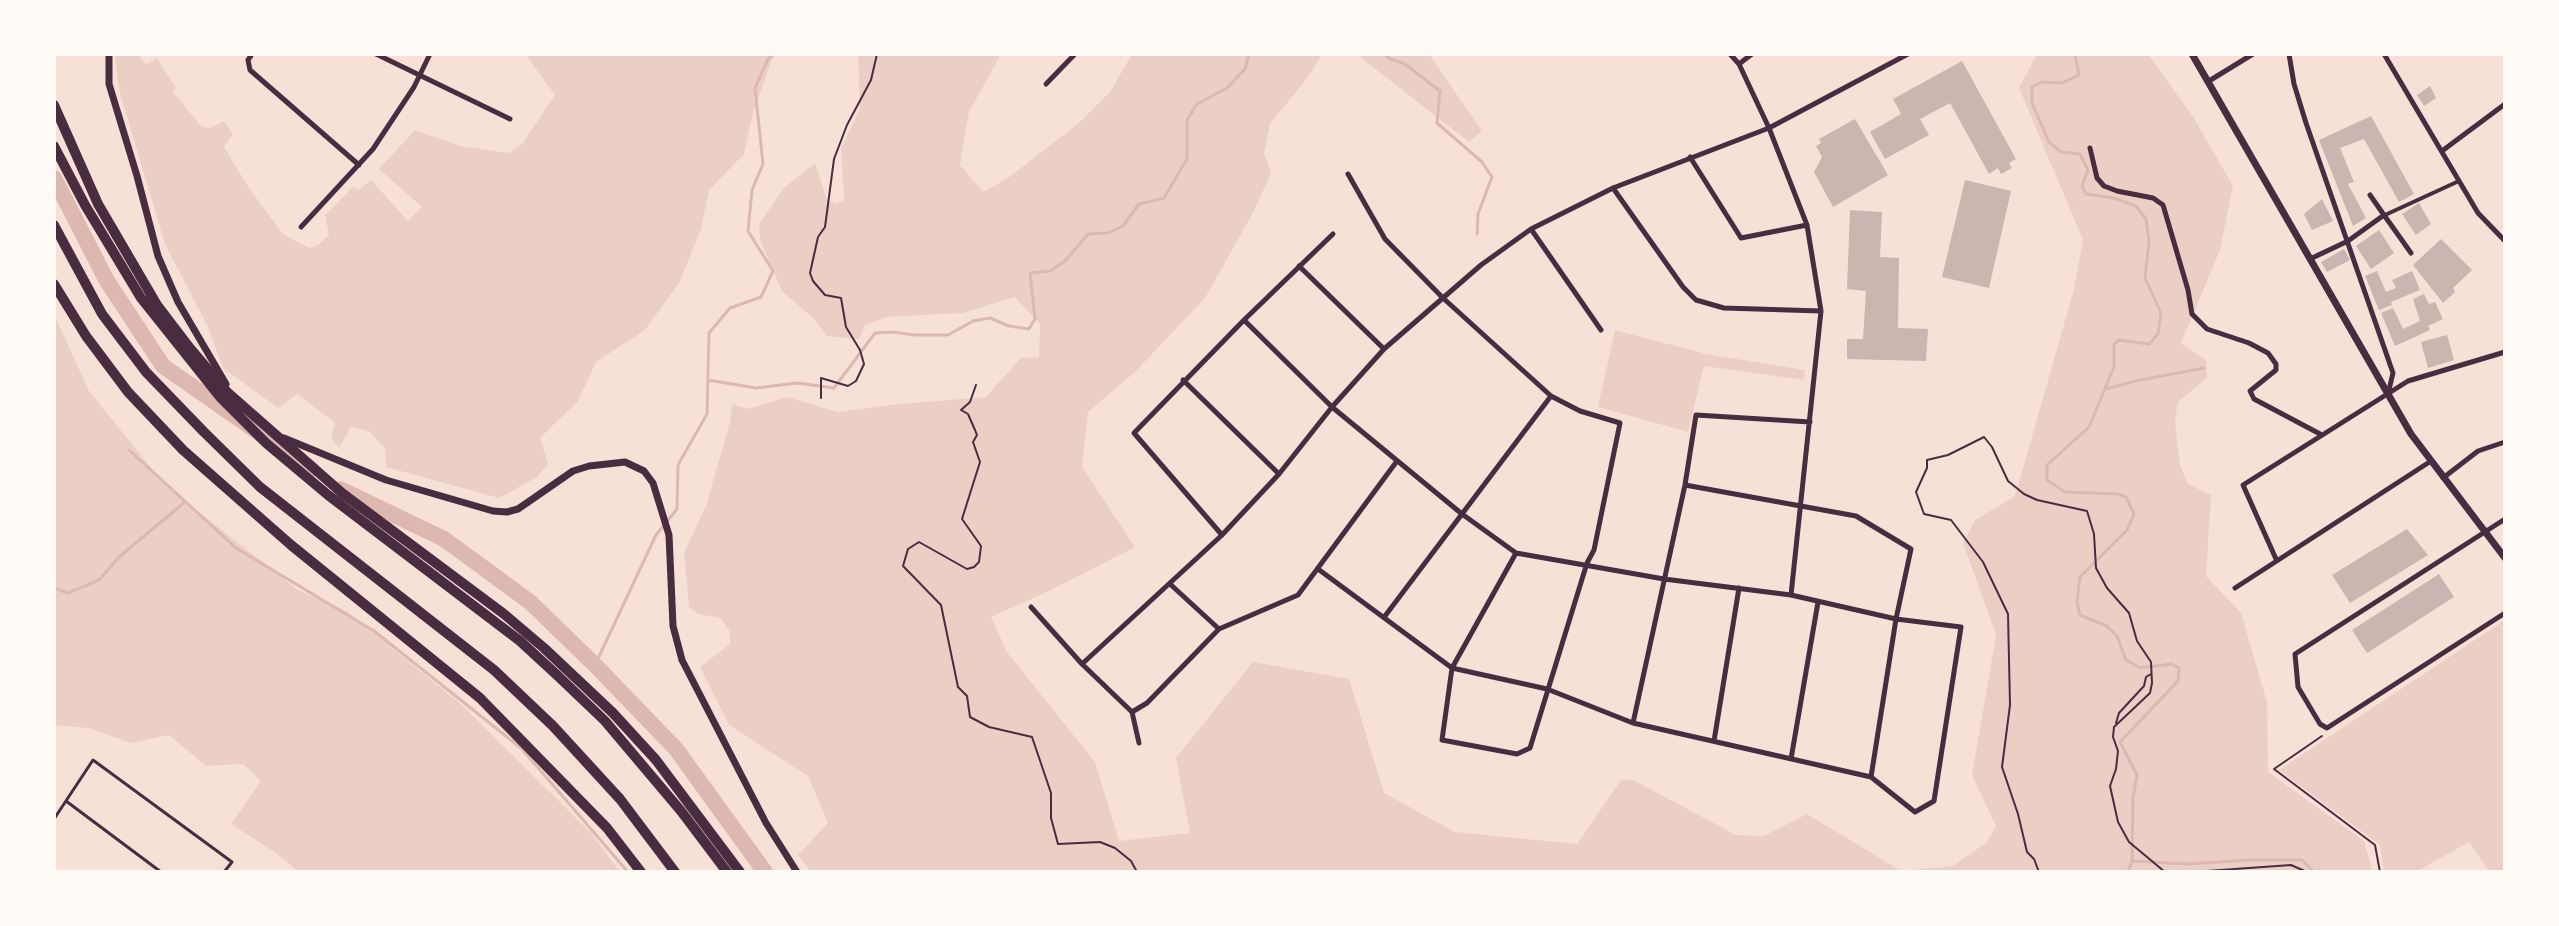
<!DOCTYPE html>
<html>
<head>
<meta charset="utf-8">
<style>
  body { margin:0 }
  #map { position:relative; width:2559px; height:926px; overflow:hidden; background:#f7e1d7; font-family:Montserrat,sans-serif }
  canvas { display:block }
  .frame { position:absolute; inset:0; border:56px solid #fffaf5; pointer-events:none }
</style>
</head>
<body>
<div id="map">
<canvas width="2559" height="926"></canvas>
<div class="frame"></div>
</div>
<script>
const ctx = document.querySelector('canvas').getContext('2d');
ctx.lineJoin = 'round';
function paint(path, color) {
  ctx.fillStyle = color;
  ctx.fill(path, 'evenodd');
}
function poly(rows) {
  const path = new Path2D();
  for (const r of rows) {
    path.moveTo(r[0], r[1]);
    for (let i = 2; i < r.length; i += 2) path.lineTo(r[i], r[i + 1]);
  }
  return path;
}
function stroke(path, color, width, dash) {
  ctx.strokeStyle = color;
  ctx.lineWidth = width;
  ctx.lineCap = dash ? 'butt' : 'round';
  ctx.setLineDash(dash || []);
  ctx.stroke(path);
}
paint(poly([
  [117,54,145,54,140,57,146,64,157,58,176,88,173,92,202,127,211,128,224,121,233,134,224,147,249,188,283,234,309,248,317,246,329,235,325,215,353,187,359,190,371,180,408,221,422,207,379,169,415,130,460,146,509,153,522,144,555,95,525,54,774,54,753,113,744,154,709,190,701,229,679,283,645,330,596,362,578,401,540,438,548,464,537,477,499,498,386,467,385,449,369,431,351,427,339,448,331,438,335,423,297,394,278,408,223,368,208,327,165,244,120,93,115,61],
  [858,54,1001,54,969,112,960,165,983,192,1008,178,1079,123,1110,92,1132,54,1322,54,1308,77,1270,124,1264,153,1271,173,1253,213,1205,298,1135,372,1088,412,1082,467,1135,547,1049,591,991,617,1007,652,1095,762,1119,841,1190,833,1176,758,1253,662,1349,679,1384,793,1455,832,1577,844,1621,780,1633,780,1736,835,1764,836,1807,814,1901,871,1953,866,1987,842,1996,826,1972,775,1996,635,1963,543,1975,520,2015,496,2074,289,2083,240,2019,88,2037,54,2148,54,2194,118,2233,186,2220,250,2181,343,2206,360,2207,378,2178,402,2175,422,2180,466,2188,484,2211,495,2206,576,2241,613,2267,702,2268,772,2364,841,2373,872,811,872,798,855,828,823,808,776,729,725,700,667,730,644,730,632,721,618,698,614,689,607,684,553,706,506,730,422,732,404,748,409,787,397,838,412,890,405,986,397,1021,358,1039,357,1040,324,1015,297,963,313,887,317,865,325,859,339,827,336,815,320,782,291,760,240,759,224,784,188,815,163,827,200,836,204,844,200,841,148,860,109],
  [1356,54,1429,54,1482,131,1469,142],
  [54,314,89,391,166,486,298,590,348,612,463,706,591,833,620,872,299,872,276,853,231,824,261,781,243,764,206,766,169,735,131,743,88,728,54,725],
  [1615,330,1706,354,1805,370,1804,380,1704,366,1688,432,1598,407],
  [2505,620,2505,872,2489,872,2469,842,2416,872,2384,872,2380,845,2279,770]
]), '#ebcfc5');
stroke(poly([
  [1386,54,1388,58,1405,64,1440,91,1437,123,1482,162,1492,177,1478,214,1477,234],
  [2075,54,2079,75,2062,83,2042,82,2032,87,2032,103,2049,142,2061,152,2080,154,2088,170,2082,186,2086,194,2114,198,2136,206,2146,219,2149,241,2145,278,2161,313,2158,334,2149,344,2119,340,2114,344,2114,367,2089,427,2047,465,2047,480,2065,492,2118,494,2126,497,2134,514,2127,530,2080,577,2077,602,2080,615,2107,626,2117,636,2126,660,2140,668,2172,664,2179,668,2178,681,2120,742,2137,775,2133,798,2132,861,2128,872],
  [708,380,756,388,797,383,834,388,875,333,893,332,914,335,948,335,973,321,990,318,1009,326,1029,329,1035,319,1030,273,1050,271,1065,261,1088,234,1108,233,1123,226,1139,204,1164,198,1187,159,1187,120,1197,104,1227,88,1245,69,1249,54],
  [2106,389,2140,380,2204,368],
  [129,450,236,548,374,631,521,748,628,872],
  [54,588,68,593,99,580,119,557,185,502],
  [595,665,656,535,677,509,678,465,707,414,709,333,730,308,761,297,773,271,748,231,752,190,763,164,755,88,768,59,774,54],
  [2132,861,2187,864,2250,860,2302,860,2314,872]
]), '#dcb8b0', 3);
stroke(poly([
  [54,178,107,281,163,366,311,469],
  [340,489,444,539,530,602,595,665,676,749,765,872]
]), '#dcb8b0', 16);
paint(poly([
  [1962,61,2016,159,2009,163,2012,168,2001,174,1998,168,1989,174,1950,103,1920,119,1929,135,1885,159,1870,132,1901,114,1893,99],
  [2430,86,2436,98,2424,106,2417,95],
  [2371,116,2414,194,2399,202,2364,139,2340,148,2354,182,2348,184,2366,218,2353,226,2319,140],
  [1855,119,1888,175,1833,207,1814,172,1822,157,1816,146,1821,143,1819,139],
  [1965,180,2011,191,1989,288,1942,277],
  [2322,199,2333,221,2312,230,2304,214],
  [2419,203,2431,224,2416,235,2402,214],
  [1850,210,1882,212,1880,257,1899,258,1898,328,1928,329,1926,361,1847,359,1847,339,1863,339,1866,291,1847,289],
  [2379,230,2394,253,2371,269,2356,246],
  [2441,239,2472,270,2453,288,2455,292,2443,303,2413,265],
  [2344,249,2350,260,2327,272,2321,262],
  [2377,271,2386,292,2396,288,2392,280,2412,271,2420,290,2391,302,2392,305,2379,310,2365,276],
  [2424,294,2429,304,2435,302,2443,319,2428,326,2430,330,2395,346,2381,313,2393,308,2403,329,2420,321,2413,299],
  [2447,335,2454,360,2428,368,2421,342],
  [2407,529,2428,555,2350,603,2332,575],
  [2439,574,2454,597,2367,653,2352,630]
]), '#ccb4b1');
stroke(poly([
  [976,385,970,402,961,410,968,414,975,430,977,435,973,442,980,462,962,519,981,546,979,562,974,567,967,569,919,542,908,549,903,566,941,605,958,687,967,696,970,717,989,727,1032,737,1051,793,1051,818,1058,844,1100,842,1115,848,1131,861,1137,872],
  [821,398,821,378,848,386,856,381,864,364,860,350,846,327,841,298,825,295,813,281,810,273,818,237,825,227,834,159,847,125,871,80,877,54],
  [2116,723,2119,713,2144,686,2146,677,2151,674],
  [2322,736,2274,769,2375,845,2380,872],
  [2039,872,2034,859,2027,852,2018,814,2002,767,2010,705,2008,614,1983,562,1951,520,1924,514,1916,492,1927,468,1927,460,1948,455,1984,437,1992,447,2008,481,2024,494,2037,500,2087,511,2094,534,2096,568,2107,588,2129,613,2137,641,2151,662,2152,683,2150,693,2114,727,2113,737,2118,751,2116,769,2110,786,2118,822,2129,842,2165,872],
  [2193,872,2291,865,2307,872]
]), '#4a2c40', 2);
stroke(poly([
  [66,801,161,872],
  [54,819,93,760,232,862,224,872]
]), '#4a2c40', 3);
stroke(poly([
  [2385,215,2459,181]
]), '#4a2c40', 4);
stroke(poly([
  [252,54,248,60,250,70,359,165],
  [376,54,510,119],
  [1730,54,1739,64,1769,128,1807,225,1821,311,1791,595],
  [2289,54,2294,84,2306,123,2393,373,2388,394],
  [2384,54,2478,213,2505,241],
  [1739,64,1752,54],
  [2209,81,2253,54],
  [1046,84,1075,54],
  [2090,148,2097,178,2104,186,2117,191,2153,198,2163,205,2188,290,2192,314,2207,329,2249,343,2268,353,2276,364,2276,370,2250,391,2254,399,2322,435],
  [2442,151,2505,104],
  [1690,157,1741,238,1807,225],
  [1348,174,1385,239,1443,298,1551,396,1580,411,1620,423,1594,550,1587,563,1530,748,1517,754,1442,740,1452,668,1516,553],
  [1613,188,1683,287,1696,300,1724,308,1821,311],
  [2384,215,2411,253],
  [301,227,373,149,414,87,430,54],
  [1531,229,1601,330],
  [2310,259,2348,241,2384,215,2370,195],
  [1299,266,1384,349],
  [1244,320,1332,407,1462,514,1516,553,1664,579,1791,595,1896,619,1961,627,1934,801,1915,812,1871,777,1633,723,1547,689,1452,668,1318,569],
  [1183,380,1279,474],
  [2443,478,2478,451,2505,442],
  [1685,485,1856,516,1911,549,1896,619,1871,777],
  [2505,519,2295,654,2298,687,2320,724,2327,728,2505,613],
  [1222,535,1134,433,1244,320,1333,234],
  [2276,559,2243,485,2408,381,2505,352],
  [1170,584,1219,629],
  [2235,588,2431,461],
  [1031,607,1082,664,1132,712,1139,743],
  [1385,616,1551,396],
  [1082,664,1222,535,1279,474,1332,407,1384,349,1481,265,1531,229,1613,188,1769,128,1908,54],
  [1132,712,1147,703,1219,629,1298,595,1397,461],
  [1633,723,1685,485,1696,415,1810,422],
  [1714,741,1739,588],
  [1791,759,1818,602]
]), '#4a2c40', 5);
stroke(poly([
  [109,54,109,84,137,176,158,256,178,302,226,384],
  [284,438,386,480,493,511,507,512,518,509,573,471,589,466,625,462,644,471,653,483,669,535,673,626,682,660,766,823,797,872]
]), '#4a2c40', 7);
stroke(poly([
  [2192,54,2411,434,2505,558]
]), '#4a2c40', 7);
stroke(poly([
  [54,105,98,204,157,305,189,347,227,392,342,493,504,614,544,648,613,713,656,760,740,872],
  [54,146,85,205,141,298,220,397,266,443,328,495,520,641,558,676,605,721,681,811,727,872],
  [54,225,102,314,146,372,204,432,260,487,494,670,553,726,620,799,675,872],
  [54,284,86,336,128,392,183,450,291,545,480,698,607,828,641,872]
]), '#4a2c40', 10);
</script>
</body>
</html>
